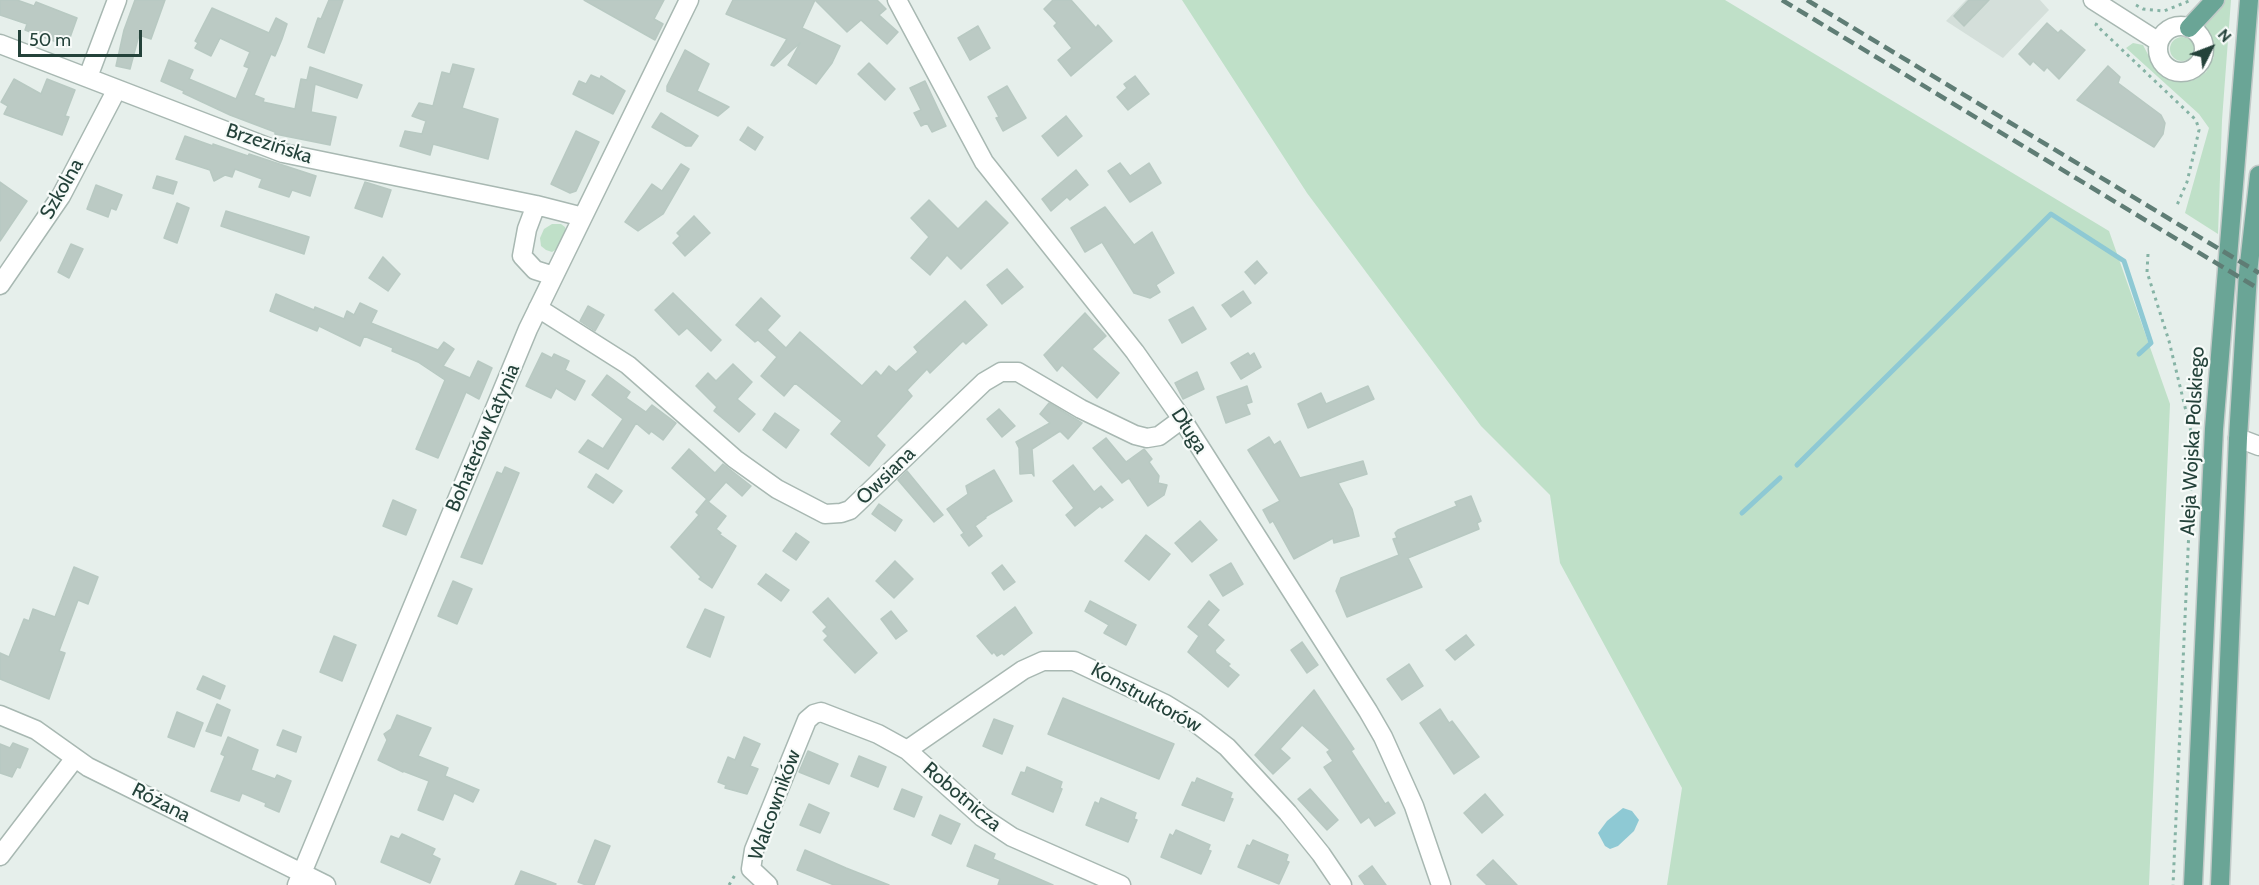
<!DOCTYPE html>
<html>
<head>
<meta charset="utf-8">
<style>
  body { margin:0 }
  #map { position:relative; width:2259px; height:885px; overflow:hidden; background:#e6efeb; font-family:Cabin,sans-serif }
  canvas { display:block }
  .north { position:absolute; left:2181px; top:18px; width:60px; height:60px; -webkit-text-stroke:4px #f7fbf9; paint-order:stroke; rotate:48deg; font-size:16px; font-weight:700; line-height:24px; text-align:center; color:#24423a }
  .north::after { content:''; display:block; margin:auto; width:21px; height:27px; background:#24423a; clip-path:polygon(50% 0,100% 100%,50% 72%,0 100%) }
  .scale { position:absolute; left:18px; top:30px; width:124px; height:27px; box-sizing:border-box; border:3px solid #24423a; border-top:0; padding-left:8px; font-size:18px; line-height:21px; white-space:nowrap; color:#24423a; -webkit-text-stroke:4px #f7fbf9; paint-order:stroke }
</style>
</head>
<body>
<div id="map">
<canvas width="2259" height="885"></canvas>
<div class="north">N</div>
<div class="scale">50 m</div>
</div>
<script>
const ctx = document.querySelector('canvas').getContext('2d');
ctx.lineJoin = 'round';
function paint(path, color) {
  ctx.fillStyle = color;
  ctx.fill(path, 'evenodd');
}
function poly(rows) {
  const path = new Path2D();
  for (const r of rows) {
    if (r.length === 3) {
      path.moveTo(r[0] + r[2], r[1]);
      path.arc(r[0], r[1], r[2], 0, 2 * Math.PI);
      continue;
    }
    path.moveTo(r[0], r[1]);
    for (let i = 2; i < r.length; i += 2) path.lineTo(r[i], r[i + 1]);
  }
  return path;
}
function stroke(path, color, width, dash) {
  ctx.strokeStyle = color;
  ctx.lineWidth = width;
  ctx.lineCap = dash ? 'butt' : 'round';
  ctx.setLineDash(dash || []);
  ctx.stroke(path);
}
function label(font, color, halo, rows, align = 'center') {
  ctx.font = font + ' Cabin,sans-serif';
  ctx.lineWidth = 4.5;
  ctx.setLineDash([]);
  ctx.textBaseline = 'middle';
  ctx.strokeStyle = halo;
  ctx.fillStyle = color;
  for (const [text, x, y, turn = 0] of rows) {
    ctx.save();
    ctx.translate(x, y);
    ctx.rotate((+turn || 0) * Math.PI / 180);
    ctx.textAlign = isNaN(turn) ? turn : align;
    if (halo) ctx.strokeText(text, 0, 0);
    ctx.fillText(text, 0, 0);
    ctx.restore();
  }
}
paint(poly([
  [1966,0,2040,0,2049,10,2003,58,1946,21]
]), '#d4dfda');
paint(poly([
  [1182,0,1725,0,2109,231,2170,404,2149,885,1667,885,1682,788,1560,563,1550,495,1481,426,1307,193],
  [2224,0,2231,0,2222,120,2218,234,2185,213,2209,128,2199,114,2126,48,2133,43,2143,45,2155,68,2169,80,2187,82,2196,79,2206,72,2214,57,2212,38,2203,25],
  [2182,49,12],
  [552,224,561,224,565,227,566,231,557,249,552,252,546,250,541,246,540,238,544,229]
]), '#bfe0c8');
paint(poly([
  [1623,808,1632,811,1639,820,1634,831,1618,846,1610,849,1605,846,1598,833,1607,821]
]), '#8ec9d4');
stroke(poly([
  [1797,465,2051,214,2124,261,2151,343,2139,354],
  [1742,513,1780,478]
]), '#8ec9d4', 5);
const building = poly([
  [0,0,17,0,34,6,36,2,77,18,67,46,25,30,27,24,0,15,0,0],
  [135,0,165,0,151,39,139,35,130,69,116,66,124,30,135,0],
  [329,0,343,0,324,53,308,47,318,18,321,19,329,0],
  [584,0,664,0,654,19,663,24,655,40,584,0],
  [733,0,815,0,802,28,840,46,832,63,816,84,788,65,800,43,774,66,771,65,787,39,726,14,733,0],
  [815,0,877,0,886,9,879,15,898,32,887,44,861,20,847,32,815,0],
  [1053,0,1071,0,1096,28,1098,25,1112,41,1071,76,1058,60,1072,48,1054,26,1057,23,1044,9,1053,0],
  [1969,0,1989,0,1964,26,1954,16,1969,0],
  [212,8,269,33,276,18,287,24,282,39,275,56,271,54,254,95,264,99,263,102,295,109,301,79,307,80,310,67,362,85,357,98,315,84,311,112,336,117,330,145,275,134,275,132,230,115,183,93,184,91,161,81,169,60,193,70,189,79,236,99,249,68,244,66,250,52,220,38,211,56,195,48,198,43,195,41,212,8],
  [2047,23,2058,33,2061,30,2085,50,2059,79,2047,67,2044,71,2033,61,2030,65,2019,54,2047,23],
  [978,26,990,48,970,60,958,38,978,26],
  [685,50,709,64,697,91,729,107,718,116,667,91,667,86,685,50],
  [869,63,895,89,885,100,858,74,869,63],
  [453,64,474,69,462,108,498,119,488,159,433,144,430,155,400,146,405,131,422,134,426,121,412,116,419,103,433,106,442,72,450,74,453,64],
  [2108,66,2120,77,2118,83,2161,115,2165,123,2163,134,2154,147,2077,100,2108,66],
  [591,75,600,79,601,76,625,91,613,114,573,94,579,81,586,84,591,75],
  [1135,76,1149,94,1128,110,1117,97,1127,88,1124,84,1135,76],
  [14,79,41,94,47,79,75,90,65,116,69,117,62,135,4,114,8,106,1,102,14,79],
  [925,81,946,126,932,132,927,123,921,126,914,113,921,110,910,88,925,81],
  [1007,86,1026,118,1003,131,996,118,999,117,988,97,1007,86],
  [661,113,698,136,691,146,686,146,652,127,661,113],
  [1066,116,1082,136,1058,156,1042,136,1066,116],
  [748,127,763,137,755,150,740,140,748,127],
  [576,131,599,142,576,191,570,193,551,184,576,131],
  [185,136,213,146,213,144,248,156,249,154,316,176,310,196,292,190,289,197,259,187,262,179,235,169,232,177,225,175,214,181,210,170,176,159,185,136],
  [1120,163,1130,176,1149,163,1161,183,1130,202,1108,171,1120,163],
  [681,164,689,169,663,214,638,231,625,222,652,184,662,191,681,164],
  [1076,170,1088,185,1070,200,1067,197,1051,211,1042,199,1076,170],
  [157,176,177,182,173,194,153,188,157,176],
  [0,182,27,201,0,241,0,182],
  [365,182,391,190,382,217,355,208,365,182],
  [96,185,122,195,116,210,111,208,108,217,87,209,96,185],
  [929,200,958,229,986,201,1008,223,961,269,947,255,930,275,911,258,929,237,911,218,929,200],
  [177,203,189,208,177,243,164,238,177,203],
  [1105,207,1134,245,1152,232,1174,273,1156,285,1160,292,1150,298,1134,293,1102,242,1085,252,1071,228,1105,207],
  [226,211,309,237,304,254,221,226,226,211],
  [694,216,710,233,685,256,673,243,680,236,677,233,694,216],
  [71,244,83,249,69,278,58,272,71,244],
  [383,257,400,274,388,291,369,278,383,257],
  [1257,261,1267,273,1255,284,1245,272,1257,261],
  [1007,269,1023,287,1002,304,987,285,1007,269],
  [1243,291,1251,303,1231,317,1222,305,1243,291],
  [673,293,721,340,711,351,687,328,679,335,655,310,673,293],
  [276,294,314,310,315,307,344,319,347,311,354,315,360,303,377,311,371,323,438,350,444,342,454,349,443,366,470,378,478,361,492,368,479,399,466,392,438,458,416,449,445,380,418,362,392,351,393,348,364,336,360,346,319,326,317,331,270,311,276,294],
  [761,298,780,316,767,330,786,348,800,332,862,386,876,371,881,376,889,366,896,372,918,352,914,347,965,301,987,325,966,344,963,341,930,373,927,369,907,390,912,396,876,436,885,445,869,466,831,434,842,421,795,383,784,396,761,376,777,357,758,340,755,342,736,325,761,298],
  [588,306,604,315,595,331,580,321,588,306],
  [1193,307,1206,329,1182,343,1169,320,1193,307],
  [1085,313,1106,336,1092,349,1119,373,1097,398,1062,365,1057,371,1044,355,1085,313],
  [542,353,552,358,554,354,569,361,565,370,585,381,575,400,556,388,551,398,526,386,542,353],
  [1248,353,1250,356,1254,353,1261,367,1241,379,1231,363,1248,353],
  [733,364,752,382,737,399,755,414,739,432,714,411,717,407,696,386,708,373,716,381,733,364],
  [1197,372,1204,389,1183,399,1175,383,1197,372],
  [607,375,630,392,626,398,646,412,652,405,676,423,663,440,651,431,649,434,636,423,608,469,579,452,588,440,603,449,623,419,592,395,607,375],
  [1247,386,1252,402,1246,404,1250,414,1226,423,1217,397,1247,386],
  [1368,386,1374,399,1308,428,1298,404,1321,393,1326,404,1368,386],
  [1049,403,1082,423,1068,439,1060,431,1032,449,1034,476,1032,473,1020,474,1019,448,1016,442,1050,423,1040,414,1049,403],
  [999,409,1015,426,1002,437,987,419,999,409],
  [775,413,799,430,786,448,763,430,775,413],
  [1269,437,1274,445,1280,441,1300,478,1363,461,1367,474,1338,483,1352,509,1359,536,1334,543,1333,538,1294,559,1273,521,1270,523,1263,510,1280,501,1248,450,1269,437],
  [1106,438,1126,462,1144,449,1152,459,1149,462,1159,476,1158,483,1167,485,1164,495,1148,506,1129,478,1122,483,1093,448,1106,438],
  [689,449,715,473,723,464,751,486,742,496,726,482,709,501,672,468,689,449],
  [1073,465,1094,492,1101,486,1113,500,1102,508,1100,506,1075,526,1066,515,1074,508,1053,481,1073,465],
  [505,467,519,473,482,564,461,557,497,472,502,474,505,467],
  [994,470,1012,501,985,517,986,518,975,526,982,536,969,546,961,535,964,533,947,509,968,494,966,486,994,470],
  [907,471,943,515,934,522,898,480,907,471],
  [596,474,622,491,613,503,588,487,596,474],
  [1471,496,1481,521,1477,523,1479,529,1408,558,1422,587,1347,617,1336,591,1341,578,1399,555,1393,539,1397,538,1395,533,1398,530,1457,506,1455,502,1471,496],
  [393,500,416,510,406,535,383,526,393,500],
  [706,500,726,516,716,529,721,533,719,534,736,546,712,588,699,579,701,577,671,547,699,515,696,512,706,500],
  [879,504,902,520,895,531,872,514,879,504],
  [1200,521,1217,540,1192,562,1175,543,1200,521],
  [796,533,809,542,796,560,783,551,796,533],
  [1146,535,1170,554,1149,580,1125,561,1146,535],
  [895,561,913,579,894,598,876,581,895,561],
  [1231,563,1243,584,1223,596,1210,575,1231,563],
  [1002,565,1015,582,1004,590,992,573,1002,565],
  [74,567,98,577,88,604,78,600,59,651,65,653,49,699,0,679,0,653,9,657,24,619,29,621,33,609,55,617,74,567],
  [766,574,789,590,781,601,758,584,766,574],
  [453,581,472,589,457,624,438,616,453,581],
  [828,598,877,653,855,673,824,640,828,636,823,631,827,627,813,612,828,598],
  [1090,601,1136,625,1126,645,1104,633,1109,625,1085,611,1090,601],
  [1209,601,1219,610,1207,625,1224,640,1215,650,1216,653,1230,664,1228,666,1239,675,1228,687,1188,652,1199,636,1188,627,1209,601],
  [1015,607,1032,633,1004,655,1002,653,997,656,994,652,992,654,977,636,1015,607],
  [705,609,724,617,710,657,687,647,705,609],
  [891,611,907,631,896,639,881,619,891,611],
  [1466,635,1474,645,1455,660,1446,650,1466,635],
  [334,636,356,645,342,681,320,672,334,636],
  [1302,642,1318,665,1307,673,1291,650,1302,642],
  [1409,664,1423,686,1402,700,1387,679,1409,664],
  [203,676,225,686,220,699,197,689,203,676],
  [1314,690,1354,749,1351,751,1385,804,1388,802,1395,813,1375,826,1369,817,1361,823,1324,767,1333,761,1327,752,1330,750,1302,725,1280,749,1290,758,1273,774,1255,755,1314,690],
  [1063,698,1174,744,1159,779,1048,734,1063,698],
  [217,704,230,710,221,736,206,731,217,704],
  [1440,709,1449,723,1452,721,1479,757,1454,774,1420,723,1440,709],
  [177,712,203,723,194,747,168,737,177,712],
  [397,715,431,728,418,756,448,768,445,776,479,790,473,802,454,793,443,820,418,810,429,781,403,771,403,772,378,760,387,740,384,734,391,729,397,715],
  [994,719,1013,726,1002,754,983,746,994,719],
  [283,730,301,737,296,752,277,745,283,730],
  [228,737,258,750,251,770,275,779,277,775,291,781,279,812,265,806,266,803,242,793,239,801,211,791,225,756,221,754,228,737],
  [744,737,760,744,750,766,758,769,747,794,725,788,726,785,718,782,728,757,735,760,744,737],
  [13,743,28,749,20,768,17,767,12,777,0,773,0,744,10,748,13,743],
  [808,751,838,764,829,784,799,772,808,751],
  [859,756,886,767,878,787,851,776,859,756],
  [1027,767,1062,782,1060,788,1062,789,1053,812,1012,794,1021,772,1025,773,1027,767],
  [1197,778,1232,793,1230,798,1233,799,1224,821,1182,805,1192,782,1195,783,1197,778],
  [902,789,922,797,914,817,894,809,902,789],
  [1310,789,1338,820,1327,830,1298,799,1310,789],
  [1485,794,1503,815,1482,833,1464,813,1485,794],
  [1101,798,1136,813,1134,819,1137,820,1128,842,1086,825,1095,802,1099,804,1101,798],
  [809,804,829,813,820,833,800,825,809,804],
  [940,815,960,824,951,844,932,835,940,815],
  [1176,830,1210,845,1208,850,1211,851,1201,874,1161,857,1170,834,1173,836,1176,830],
  [402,834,435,849,432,855,440,859,430,883,381,862,391,836,399,839,402,834],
  [595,840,610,846,594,885,586,885,578,882,595,840],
  [1253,840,1288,855,1286,861,1289,862,1279,884,1238,867,1247,845,1250,846,1253,840],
  [975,845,995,854,993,859,1053,885,998,885,1000,879,967,866,975,845],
  [805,850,846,868,889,885,834,885,797,870,805,850],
  [1493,860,1517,885,1487,885,1477,875,1493,860],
  [1372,866,1386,885,1365,885,1359,876,1372,866],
  [521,871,556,884,555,885,515,885,521,871]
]);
paint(building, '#bbcac4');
stroke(building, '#b8c9c2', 1.5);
const minor = poly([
  [897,0,984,162,1135,352,1182,419,1368,711,1383,737,1414,806,1441,885],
  [2093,0,2159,42],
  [2181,49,23],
  [0,44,283,153,536,205,583,217],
  [88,77,117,0],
  [536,205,527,229,522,256,535,270,554,276],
  [0,285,61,196,117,89],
  [538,308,628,365,735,459,777,489,825,514,841,513,850,510,984,382,1001,372,1018,372,1081,409,1135,435,1147,438,1159,436,1182,419],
  [2238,438,2259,446],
  [0,715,36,730,88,767,326,885],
  [907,750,1023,670,1043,661,1074,661,1165,704,1196,723,1227,747,1288,813,1321,854,1342,885],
  [0,856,75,758],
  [297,885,528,329,689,0],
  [768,885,751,869,754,850,807,720,814,714,821,712,878,734,907,750,982,817,1012,837,1121,885]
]);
const major = poly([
  [2189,28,2215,0],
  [2193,885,2214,429,2249,0],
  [2220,885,2238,438,2248,273,2259,175]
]);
stroke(minor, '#a8b8b2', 21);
stroke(major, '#c2cac8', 21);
stroke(poly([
  [2136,5,2143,9,2164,11,2189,1],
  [2097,23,2096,25,2196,120,2199,130,2193,157,2187,182,2177,205],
  [2148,254,2147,272,2169,341,2193,440,2173,885],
  [729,885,735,875]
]), '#86b3a5', 3, [3, 4.5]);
stroke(minor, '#fff', 18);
stroke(major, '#6aa596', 18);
stroke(poly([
  [1782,0,2259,289],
  [1807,0,2259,273]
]), '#5f7d75', 4.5, [12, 6]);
label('20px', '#24423a', '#f7fbf9', [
  ["Brzezińska",269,144,18],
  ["Szkolna",62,189,-60],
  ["Długa",1189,431,57],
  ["Bohaterów Katynia",483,438,-67],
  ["Aleja Wojska Polskiego",2193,441,-87],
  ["Owsiana",886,476,-44],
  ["Konstruktorów",1146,698,29],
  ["Robotnicza",962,797,40],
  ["Różana",161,803,27],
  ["Walcowników",775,805,-70]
]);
</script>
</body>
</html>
